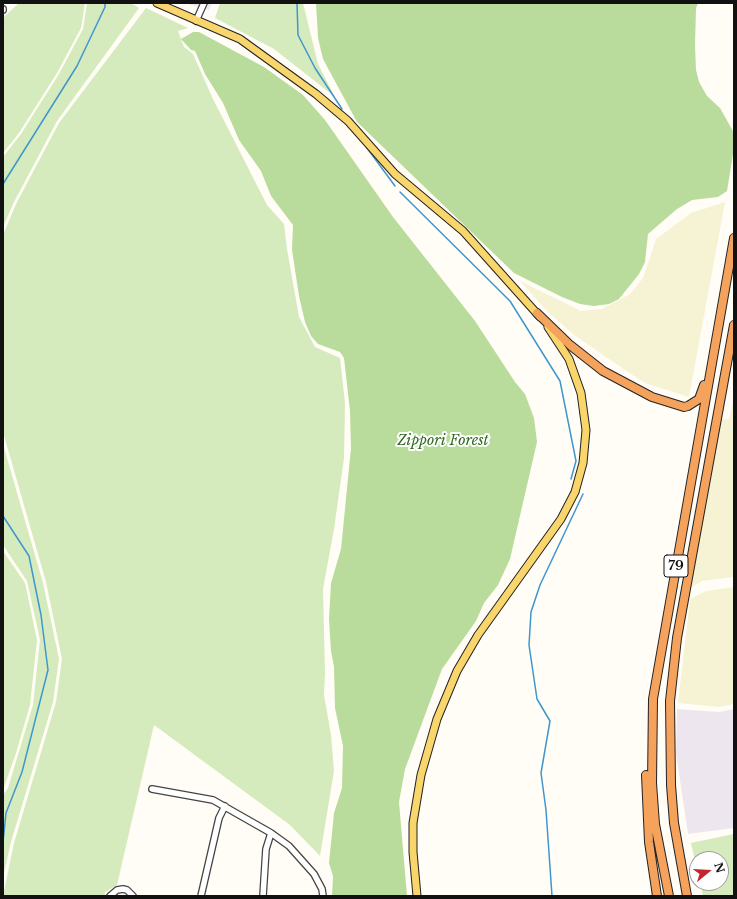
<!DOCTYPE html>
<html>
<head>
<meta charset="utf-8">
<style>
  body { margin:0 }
  #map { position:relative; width:737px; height:899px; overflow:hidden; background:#fffdf5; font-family:"Libre Baskerville",serif }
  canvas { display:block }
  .frame { position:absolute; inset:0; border:4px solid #111; pointer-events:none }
  .north { position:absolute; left:689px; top:851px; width:40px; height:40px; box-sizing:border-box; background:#fff; border:1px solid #a0a0a0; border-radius:50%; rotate:72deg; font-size:11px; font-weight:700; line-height:16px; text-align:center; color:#111 }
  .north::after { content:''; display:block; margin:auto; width:14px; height:18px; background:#c4262e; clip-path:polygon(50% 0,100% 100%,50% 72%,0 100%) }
</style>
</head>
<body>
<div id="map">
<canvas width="737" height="899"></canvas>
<div class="frame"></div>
<div class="north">N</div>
</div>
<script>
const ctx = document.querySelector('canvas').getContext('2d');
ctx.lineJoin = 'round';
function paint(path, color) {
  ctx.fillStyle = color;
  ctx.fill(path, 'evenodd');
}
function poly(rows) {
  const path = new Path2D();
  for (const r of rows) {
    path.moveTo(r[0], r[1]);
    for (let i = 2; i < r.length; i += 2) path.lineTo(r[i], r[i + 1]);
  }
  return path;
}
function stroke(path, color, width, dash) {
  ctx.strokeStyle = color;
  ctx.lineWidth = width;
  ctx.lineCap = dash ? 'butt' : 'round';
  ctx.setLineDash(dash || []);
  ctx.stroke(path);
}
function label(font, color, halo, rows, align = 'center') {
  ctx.font = font + ' "Libre Baskerville",serif';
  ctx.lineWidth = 4;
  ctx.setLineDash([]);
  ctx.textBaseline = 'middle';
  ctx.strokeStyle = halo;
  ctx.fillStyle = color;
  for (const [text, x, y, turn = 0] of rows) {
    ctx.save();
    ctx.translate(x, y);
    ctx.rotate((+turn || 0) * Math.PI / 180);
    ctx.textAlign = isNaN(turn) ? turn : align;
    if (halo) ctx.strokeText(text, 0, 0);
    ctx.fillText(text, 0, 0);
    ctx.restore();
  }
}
paint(poly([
  [185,3,212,3,209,10],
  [677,709,719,712,734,709,734,828,688,834,676,753]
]), '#eee6ef');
paint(poly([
  [725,202,689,397,645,383,625,370,574,335,546,310,520,281,581,311,602,309,630,294,643,278,656,239,691,213],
  [734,396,734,577,702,581,690,588,721,420,729,419],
  [734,587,734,704,719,707,678,703,690,599,706,591]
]), '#f6f3d4');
paint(poly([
  [19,3,85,3,81,28,57,73,19,133,3,153,3,16,4,17],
  [87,3,131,3,139,8,57,121,14,202,3,227,3,157,21,134,59,74,83,29],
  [220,3,303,3,318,64,335,97,274,49,215,18],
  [146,8,188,28,178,31,184,47,193,54,213,99,267,205,284,224,287,249,299,317,315,347,340,358,345,403,344,458,334,529,323,589,325,673,324,695,331,735,334,771,320,856,290,825,154,725,117,885,105,892,105,896,3,896,14,843,56,702,62,659,46,582,3,432,3,235,16,204,59,123],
  [3,444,43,583,59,659,53,702,11,842,3,877,3,795,8,788,33,705,40,640,27,581,3,545],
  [3,551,25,583,37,640,30,705,16,753,3,790],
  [734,834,734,896,703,896,700,883,721,883,721,859,697,859,697,870,691,843]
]), '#d5ebbd');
paint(poly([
  [316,3,698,3,696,8,695,45,696,70,699,82,707,96,720,108,734,133,734,148,727,191,718,197,692,200,677,209,648,234,645,262,639,274,619,299,609,304,594,306,580,304,562,297,514,273,357,122,323,59,318,38],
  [193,32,199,32,264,67,303,95,325,120,393,217,475,321,515,382,525,394,534,418,537,442,510,559,498,585,484,603,476,621,442,669,405,769,399,802,407,896,332,896,333,876,329,863,334,813,342,788,343,746,335,708,334,667,331,651,329,619,331,583,341,549,351,448,350,411,344,358,340,352,318,344,311,336,305,322,299,296,292,250,293,225,271,196,261,171,239,140,223,103,205,74,195,51,191,50,181,39]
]), '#b9dc9c');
stroke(poly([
  [297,3,298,35,315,68,342,109],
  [367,148,395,186],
  [3,184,77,66,105,7,105,3],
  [400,192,510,301,560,381,576,461,571,479],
  [3,516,29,556,41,615,48,670,22,772,6,813,3,842],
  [552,896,546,810,541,773,550,721,537,699,529,645,531,612,540,585,583,494]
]), '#3f96cf', 1.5);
const minor = poly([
  [3,9,3,10],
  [196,21,204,3],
  [152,789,213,800,271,833,289,846,314,874,322,889,323,896],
  [110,896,117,890,123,889,127,890,133,896],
  [201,896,219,818,225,806],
  [263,896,266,849,271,833]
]);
const major = poly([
  [157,3,240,39,316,94,348,121,395,174,463,231,540,317],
  [417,896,413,852,413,823,421,775,437,719,457,671,478,635,561,519,575,492,583,463,586,430,581,393,569,359,548,327]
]);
const highway = poly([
  [537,313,570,345,603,371,652,397,684,407,688,406,699,399,704,385],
  [646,775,649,842,657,896],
  [669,896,655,824,652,783,653,699,734,238],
  [687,896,674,823,671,785,670,701,677,638,734,325]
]);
stroke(minor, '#444', 8);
stroke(major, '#222', 9);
stroke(highway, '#222', 10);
stroke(minor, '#fff', 5.5);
stroke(major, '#f9d66b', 7);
stroke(highway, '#f5a25d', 8);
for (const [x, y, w] of [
  [676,566,24]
]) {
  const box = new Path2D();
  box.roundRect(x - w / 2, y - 11, w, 22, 3);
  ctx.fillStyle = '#fff';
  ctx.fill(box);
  stroke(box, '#111', 1);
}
label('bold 13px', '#111', null, [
  ["79",676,566]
]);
label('italic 14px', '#2f6b1f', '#fff', [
  ["Zippori Forest",443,441]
]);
</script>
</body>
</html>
